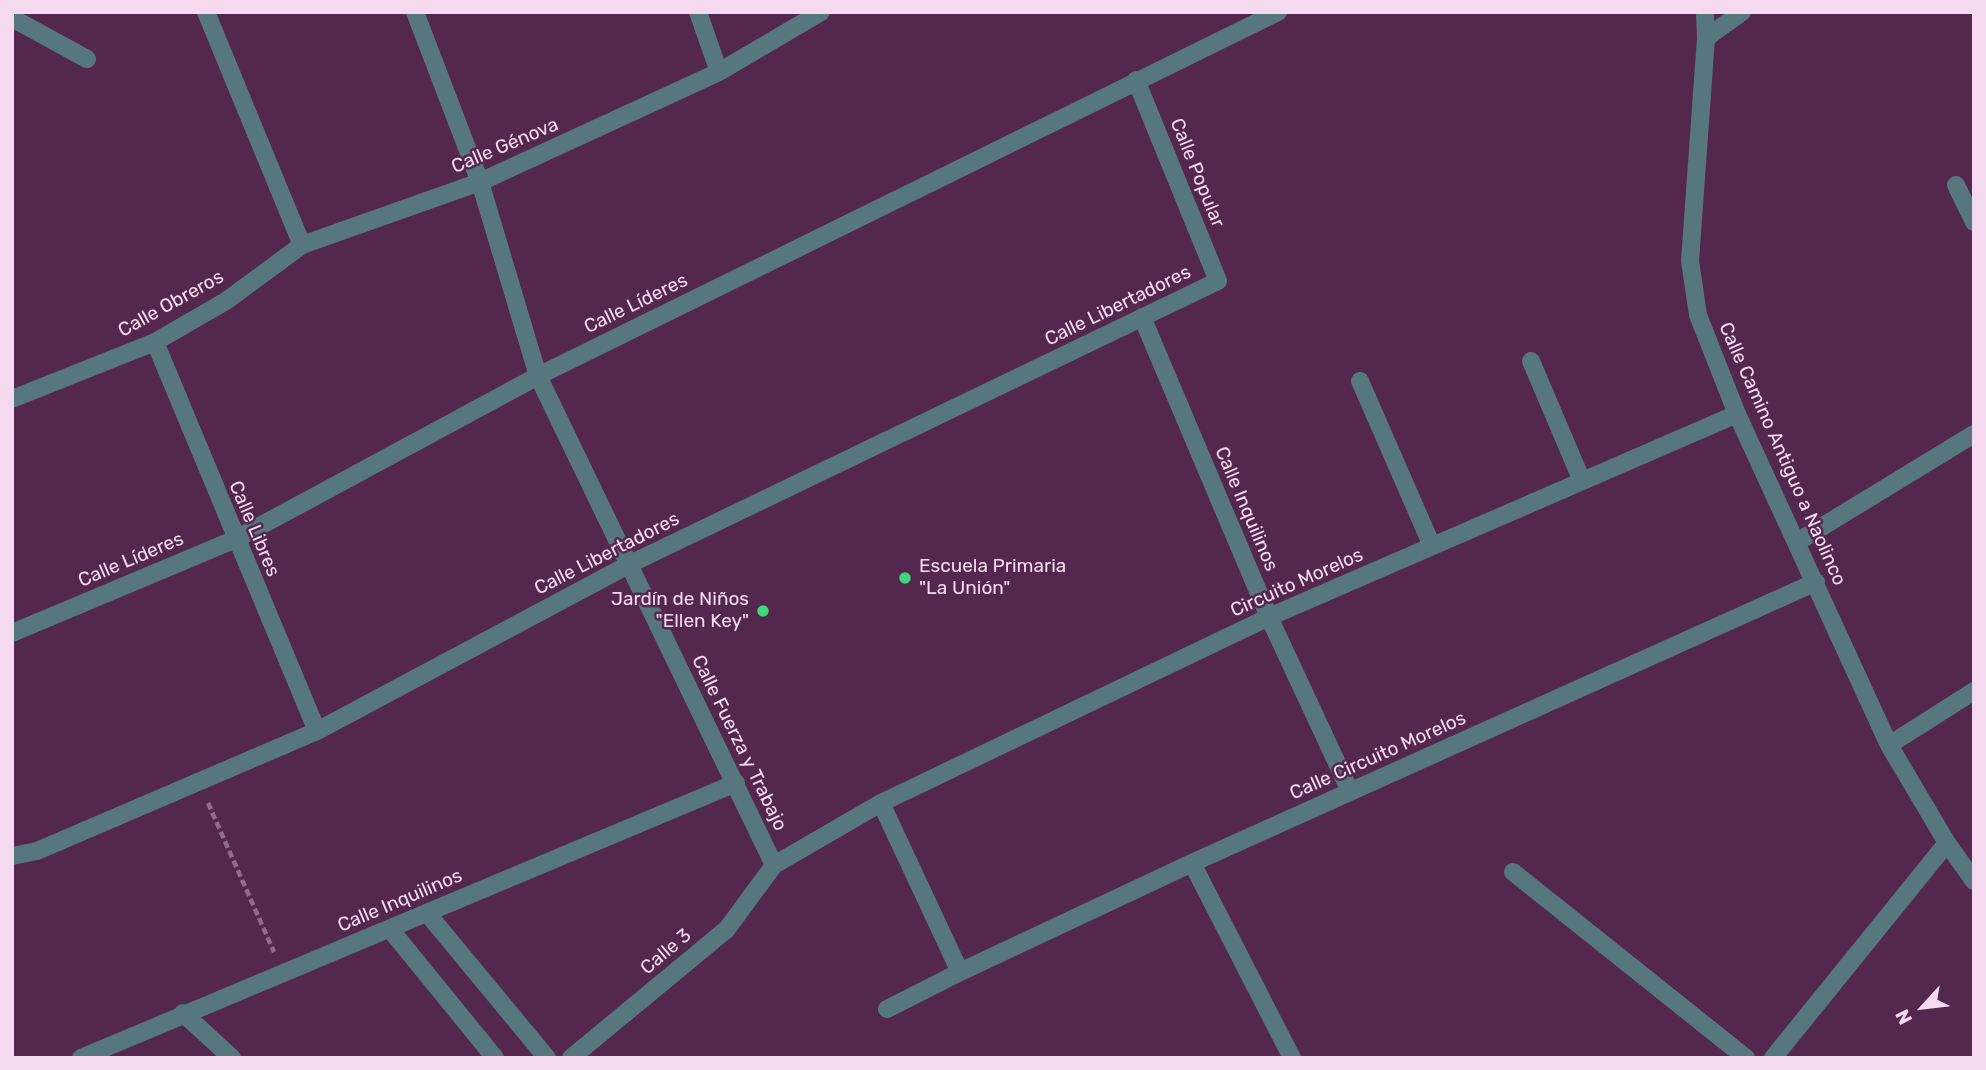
<!DOCTYPE html>
<html>
<head>
<meta charset="utf-8">
<style>
  body { margin:0 }
  #map { position:relative; width:1986px; height:1070px; overflow:hidden; background:#54284e; font-family:Rubik,sans-serif }
  canvas { display:block }
  .frame { position:absolute; inset:0; border:14px solid #f5d9f0; pointer-events:none }
  .north { position:absolute; left:1888px; top:972px; width:70px; height:70px; -webkit-text-stroke:5px #54284e; paint-order:stroke; rotate:243deg; font-size:19px; font-weight:700; line-height:28px; text-align:center; color:#f5d9f0 }
  .north::after { content:''; display:block; margin:auto; width:24px; height:32px; background:#f5d9f0; clip-path:polygon(50% 0,100% 100%,50% 72%,0 100%) }
</style>
</head>
<body>
<div id="map">
<canvas width="1986" height="1070"></canvas>
<div class="frame"></div>
<div class="north">N</div>
</div>
<script>
const ctx = document.querySelector('canvas').getContext('2d');
ctx.lineJoin = 'round';
function poly(rows) {
  const path = new Path2D();
  for (const r of rows) {
    path.moveTo(r[0], r[1]);
    for (let i = 2; i < r.length; i += 2) path.lineTo(r[i], r[i + 1]);
  }
  return path;
}
function stroke(path, color, width, dash) {
  ctx.strokeStyle = color;
  ctx.lineWidth = width;
  ctx.lineCap = dash ? 'butt' : 'round';
  ctx.setLineDash(dash || []);
  ctx.stroke(path);
}
function label(font, color, halo, rows, align = 'center') {
  ctx.font = font + ' Rubik,sans-serif';
  ctx.lineWidth = 5;
  ctx.setLineDash([]);
  ctx.textBaseline = 'middle';
  ctx.strokeStyle = halo;
  ctx.fillStyle = color;
  for (const [text, x, y, turn = 0] of rows) {
    ctx.save();
    ctx.translate(x, y);
    ctx.rotate((+turn || 0) * Math.PI / 180);
    ctx.textAlign = isNaN(turn) ? turn : align;
    if (halo) ctx.strokeText(text, 0, 0);
    ctx.fillText(text, 0, 0);
    ctx.restore();
  }
}
stroke(poly([
  [208,803,274,952]
]), '#916b8b', 4.5, [7, 3.5]);
stroke(poly([
  [206,12,302,245],
  [415,12,480,182,538,376,774,865],
  [698,12,719,72],
  [1705,12,1706,38,1690,261,1698,315,1737,414,1889,745,1947,843,1974,881],
  [12,18,87,59],
  [1706,38,1742,12],
  [1956,185,1974,222],
  [1142,317,1269,617,1350,791],
  [155,342,317,731],
  [1531,361,1582,481],
  [1360,381,1432,546],
  [12,399,155,342,226,301,302,245,480,182,719,72,821,12],
  [1797,542,1974,434],
  [12,633,236,539,538,376,1278,12],
  [1889,745,1974,691],
  [881,803,960,972],
  [12,856,37,851,317,731,630,564,1218,281,1136,80],
  [1192,863,1292,1058],
  [1513,872,1746,1058],
  [427,913,547,1058],
  [390,929,495,1058],
  [887,1009,960,972,1192,863,1816,582],
  [183,1013,232,1058],
  [81,1058,736,783],
  [571,1058,727,929,774,865,881,803,1269,617,1737,414],
  [1773,1058,1947,843]
]), '#57777e', 18);
for (const [x, y, r, color] of [
  [905,578,7,"#3fd77d"],
  [763,611,7,"#3fd77d"]
]) {
  const dot = new Path2D();
  dot.arc(x, y, r, 0, 2 * Math.PI);
  ctx.fillStyle = color;
  ctx.fill(dot);
  stroke(dot, '#54284e', 2.5);
}
label('19px', '#f5d9f0', '#54284e', [
  ["Calle Génova",505,146,-23],
  ["Calle Popular",1197,173,68],
  ["Calle Obreros",171,304,-29],
  ["Calle Líderes",636,304,-26],
  ["Calle Libertadores",1118,306,-26],
  ["Calle Camino Antiguo a Naolinco",1782,454,66],
  ["Calle Inquilinos",1246,509,67],
  ["Calle Libres",254,529,67],
  ["Calle Libertadores",607,554,-27],
  ["Calle Líderes",131,560,-23],
  ["Circuito Morelos",1297,583,-24],
  ["Calle Fuerza y Trabajo",739,743,64],
  ["Calle Circuito Morelos",1378,756,-24],
  ["Calle Inquilinos",400,901,-23],
  ["Calle 3",666,952,-40]
]);
label('19px', '#f5d9f0', '#54284e', [
  ["Escuela Primaria",919,567],
  ["\"La Unión\"",919,589],
  ["Jardín de Niños",749,600,"right"],
  ["\"Ellen Key\"",749,622,"right"]
], 'left');
</script>
</body>
</html>
